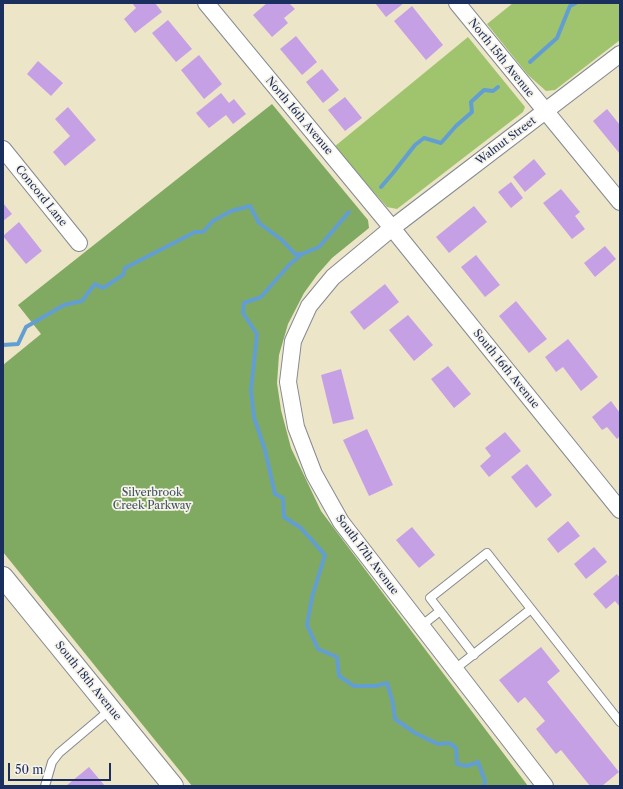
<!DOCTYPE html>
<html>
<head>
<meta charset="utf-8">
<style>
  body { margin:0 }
  #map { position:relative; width:623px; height:789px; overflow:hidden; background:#ece5c7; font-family:"Libre Caslon Text",serif }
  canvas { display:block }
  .frame { position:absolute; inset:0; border:4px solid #1b2f5e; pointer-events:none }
  .scale { position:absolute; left:8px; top:763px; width:103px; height:18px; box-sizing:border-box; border:2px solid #1b2f5e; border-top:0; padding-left:5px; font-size:12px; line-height:14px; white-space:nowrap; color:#1b2f5e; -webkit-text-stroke:3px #f7f3e8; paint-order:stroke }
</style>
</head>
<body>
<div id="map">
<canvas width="623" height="789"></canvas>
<div class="frame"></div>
<div class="scale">50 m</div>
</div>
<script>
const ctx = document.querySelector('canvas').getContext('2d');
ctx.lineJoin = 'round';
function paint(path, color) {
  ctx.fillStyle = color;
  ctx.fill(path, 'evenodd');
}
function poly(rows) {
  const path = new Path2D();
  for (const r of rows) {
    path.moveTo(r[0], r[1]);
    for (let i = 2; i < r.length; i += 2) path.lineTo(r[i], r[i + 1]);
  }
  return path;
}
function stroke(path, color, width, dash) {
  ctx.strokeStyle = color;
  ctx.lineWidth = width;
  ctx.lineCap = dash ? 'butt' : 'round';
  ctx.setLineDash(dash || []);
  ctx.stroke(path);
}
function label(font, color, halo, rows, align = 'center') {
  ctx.font = font + ' "Libre Caslon Text",serif';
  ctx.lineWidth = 3.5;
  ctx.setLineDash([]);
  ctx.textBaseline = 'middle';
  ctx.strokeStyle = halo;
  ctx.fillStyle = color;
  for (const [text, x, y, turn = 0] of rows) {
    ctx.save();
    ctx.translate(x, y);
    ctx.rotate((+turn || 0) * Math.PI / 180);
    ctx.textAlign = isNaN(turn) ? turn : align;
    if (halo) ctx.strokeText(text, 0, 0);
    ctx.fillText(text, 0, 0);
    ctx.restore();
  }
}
paint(poly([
  [513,3,620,3,620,40,555,90,546,91,528,75,487,24],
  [468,37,525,107,523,112,397,209,387,207,334,147]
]), '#a0c46e');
paint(poly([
  [272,104,368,220,369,228,332,258,317,275,304,293,288,324,279,355,277,383,281,410,291,448,321,511,528,786,192,786,3,552,3,365,41,334,18,305]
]), '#80aa61');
stroke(poly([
  [530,62,557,38,570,6,576,3],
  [381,187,393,173,415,145,424,138,441,143,456,126,472,112,471,102,484,90,493,91,498,87],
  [349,212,319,247,302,254,289,265,261,297,244,303,243,313,257,334,251,390,254,417,265,450,275,494,283,498,284,517,301,528,325,555,312,597,307,625,318,649,337,657,339,676,354,686,376,686,387,683,393,703,395,719,415,733,438,744,449,743,456,748,457,764,467,766,478,762,485,781,484,786],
  [3,345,18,344,26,327,64,305,82,301,95,284,103,288,123,275,125,268,195,232,203,232,213,221,231,211,250,206,259,223,282,240,295,254,302,254]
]), '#639ed3', 4);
paint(poly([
  [132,3,155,3,162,12,135,33,124,19,136,8],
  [267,3,289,3,295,9,284,18,288,23,272,37,253,15],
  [375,3,404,3,386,17],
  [412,6,443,45,426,60,394,21],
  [168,20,192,49,176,62,152,33],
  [296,36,317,62,302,75,280,49],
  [199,55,222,84,204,99,181,70],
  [38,61,63,83,51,96,27,74],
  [322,69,339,90,323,103,306,82],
  [221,93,229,103,234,99,246,114,233,124,226,115,209,128,196,113],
  [345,97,362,118,345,131,328,110],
  [68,107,96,140,65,166,53,152,70,136,55,119],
  [607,109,620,125,620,154,593,121],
  [534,159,546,174,525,192,513,177],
  [511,182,523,198,511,208,498,192],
  [561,189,580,212,575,216,585,229,572,239,543,203],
  [3,203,12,214,3,221],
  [474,206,487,222,449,253,436,237],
  [19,222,42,251,26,264,3,236],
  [605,246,616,259,595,277,584,263],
  [476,255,500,285,485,297,461,267],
  [385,284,399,302,364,330,350,312],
  [516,301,547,339,529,353,499,316],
  [408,315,433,345,414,361,389,330],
  [568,339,598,377,581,391,563,367,556,372,545,357],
  [448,366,471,394,454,408,431,379],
  [341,369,354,419,333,424,321,375],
  [611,401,620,413,620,436,617,439,607,427,602,430,592,417],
  [367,429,393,485,369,496,343,440],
  [505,432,521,451,489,477,480,466,491,456,485,448],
  [527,464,552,495,536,508,511,477],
  [568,521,580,536,558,553,547,539],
  [412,527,435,555,419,568,396,540],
  [594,547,607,562,586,579,574,564],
  [617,574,620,578,620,607,615,601,606,609,593,594],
  [541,647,560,671,547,682,619,772,602,786,590,786,561,750,556,754,536,729,545,721,525,697,518,703,499,680],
  [89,767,105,786,66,786]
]), '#c6a0e5');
const service = poly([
  [421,626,440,611],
  [474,655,430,598,487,553,620,722],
  [455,669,531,609],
  [45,786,52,762,59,753,111,709]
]);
const minor = poly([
  [206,3,392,228,620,510],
  [457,3,620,202],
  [3,149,79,243],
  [545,786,341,522,314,474,296,427,288,382,293,341,309,306,333,277,392,228,620,54]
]);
const tertiary = poly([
  [3,577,173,786]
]);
stroke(service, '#848a92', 10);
stroke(minor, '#848a92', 18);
stroke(tertiary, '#848a92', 22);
stroke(service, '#fff', 8);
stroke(minor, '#fff', 16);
stroke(tertiary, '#fff', 20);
label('11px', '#1b2f5e', '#f7f3e8', [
  ["North 15th Avenue",501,58,51],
  ["North 16th Avenue",299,116,50],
  ["Walnut Street",506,141,-37],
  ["Concord Lane",41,196,51],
  ["South 16th Avenue",506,369,51],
  ["South 17th Avenue",367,555,53],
  ["South 18th Avenue",88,681,51]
]);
label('11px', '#3c5462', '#f7f3e8', [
  ["Silverbrook",152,493],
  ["Creek Parkway",152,506]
]);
</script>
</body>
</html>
